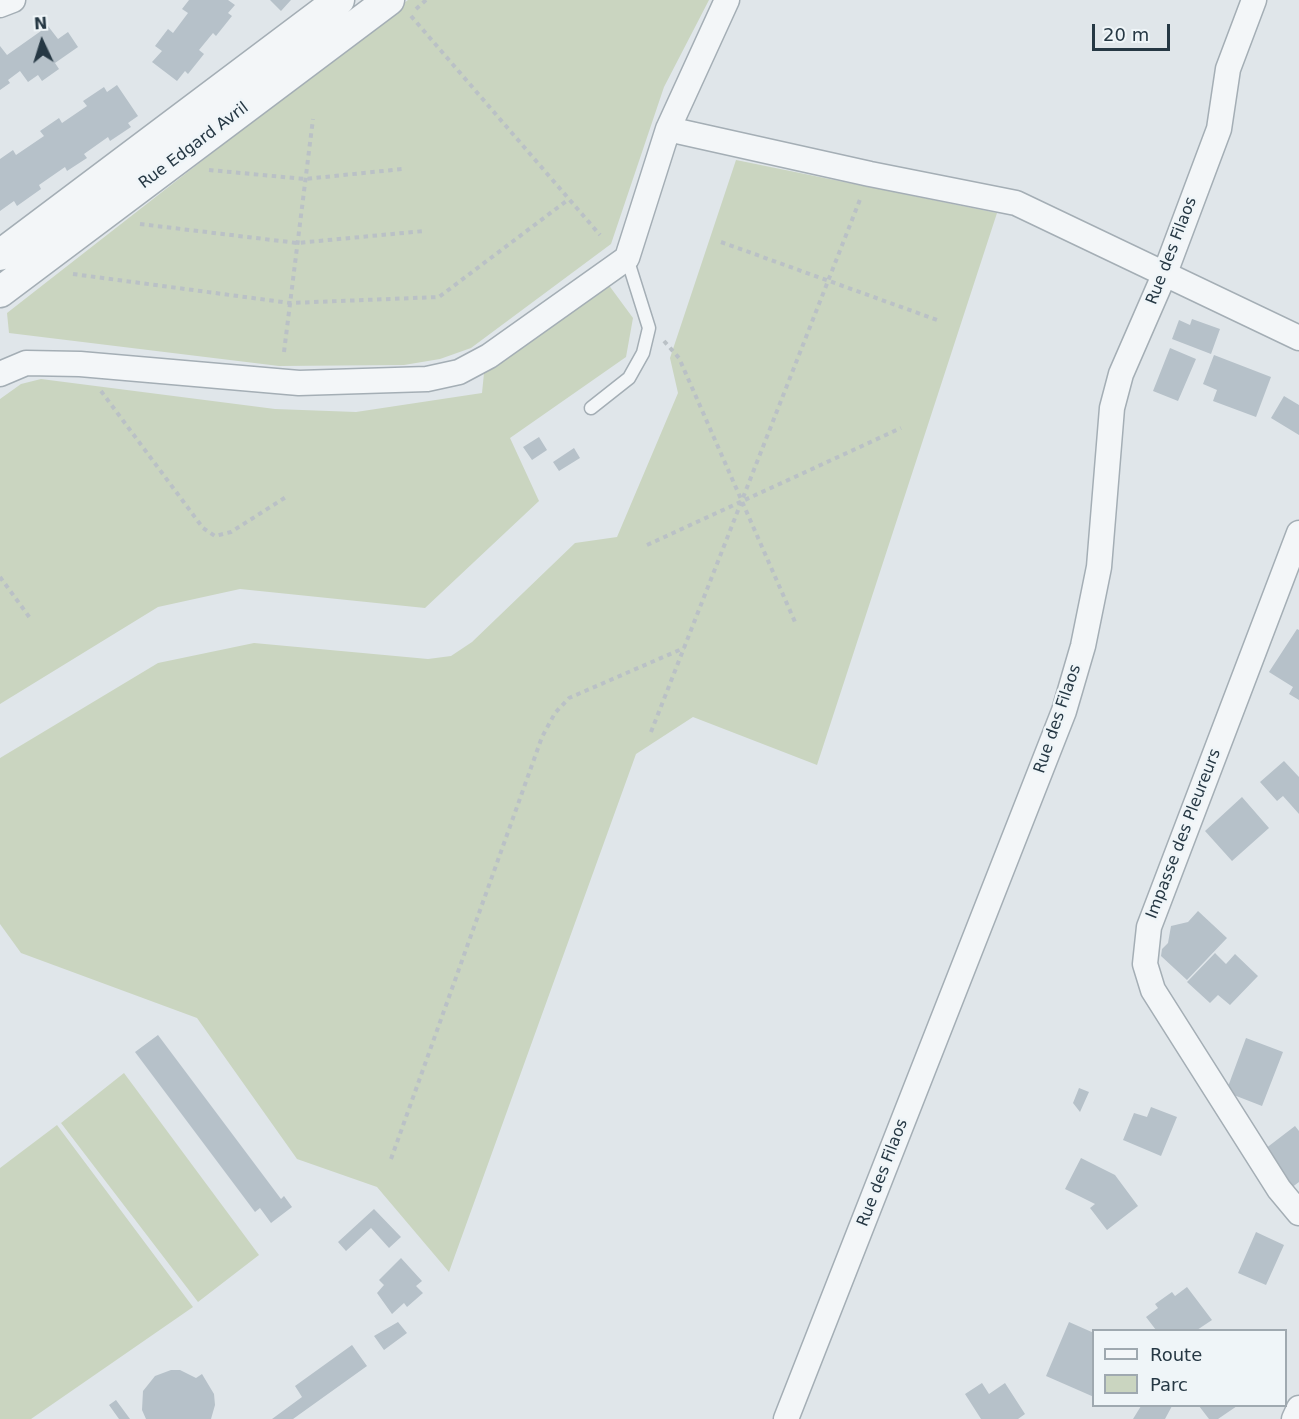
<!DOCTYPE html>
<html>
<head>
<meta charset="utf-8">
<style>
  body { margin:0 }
  #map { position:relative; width:1299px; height:1419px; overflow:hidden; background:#e0e6ea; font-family:"DejaVu Sans",sans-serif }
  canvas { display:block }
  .legend { position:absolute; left:1092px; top:1329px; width:195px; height:78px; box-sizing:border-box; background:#eff5f8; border:2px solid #9fa9b0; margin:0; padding:8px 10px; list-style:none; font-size:18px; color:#263844 }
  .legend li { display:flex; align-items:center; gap:12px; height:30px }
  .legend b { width:30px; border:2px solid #9fa9b0 }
  .north { position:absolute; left:12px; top:12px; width:60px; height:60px; -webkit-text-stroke:4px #eff5f8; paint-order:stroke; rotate:356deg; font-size:16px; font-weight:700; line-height:24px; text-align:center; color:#263844 }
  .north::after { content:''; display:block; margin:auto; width:21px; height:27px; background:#263844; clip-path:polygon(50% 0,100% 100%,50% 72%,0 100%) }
  .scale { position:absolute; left:1092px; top:24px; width:78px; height:27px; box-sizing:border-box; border:3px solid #263844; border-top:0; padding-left:8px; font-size:18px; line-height:21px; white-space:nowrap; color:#263844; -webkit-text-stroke:4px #eff5f8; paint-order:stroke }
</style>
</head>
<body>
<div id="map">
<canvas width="1299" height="1419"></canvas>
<ul class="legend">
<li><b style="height:8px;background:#f3f6f8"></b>Route</li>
<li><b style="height:16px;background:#cad5c0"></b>Parc</li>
</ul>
<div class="north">N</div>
<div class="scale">20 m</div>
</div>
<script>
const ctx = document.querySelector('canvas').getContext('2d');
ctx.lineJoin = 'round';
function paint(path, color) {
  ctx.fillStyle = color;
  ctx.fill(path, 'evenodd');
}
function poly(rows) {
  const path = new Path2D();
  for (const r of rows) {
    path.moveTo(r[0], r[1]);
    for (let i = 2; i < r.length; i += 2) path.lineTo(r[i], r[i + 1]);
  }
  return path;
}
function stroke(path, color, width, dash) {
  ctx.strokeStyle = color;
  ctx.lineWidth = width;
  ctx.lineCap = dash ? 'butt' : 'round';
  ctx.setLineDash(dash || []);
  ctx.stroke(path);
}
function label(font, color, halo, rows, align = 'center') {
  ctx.font = font + ' "DejaVu Sans",sans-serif';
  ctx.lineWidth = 5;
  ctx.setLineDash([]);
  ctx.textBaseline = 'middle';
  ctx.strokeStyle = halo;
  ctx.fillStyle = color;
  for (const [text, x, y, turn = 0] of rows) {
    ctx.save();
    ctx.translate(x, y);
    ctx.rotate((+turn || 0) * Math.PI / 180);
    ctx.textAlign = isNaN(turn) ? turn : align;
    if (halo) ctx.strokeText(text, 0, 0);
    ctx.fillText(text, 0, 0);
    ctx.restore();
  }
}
paint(poly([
  [408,0,709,0,664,87,611,244,471,348,440,359,404,365,279,366,9,333,7,313],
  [736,160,997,213,817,765,693,717,636,754,449,1272,377,1187,297,1159,197,1018,21,953,0,924,0,758,158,663,254,643,428,659,451,656,472,642,575,543,617,537,678,393,670,358],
  [608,284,633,318,626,357,510,438,539,501,425,608,240,589,158,607,0,704,0,399,21,384,41,379,275,409,356,412,482,393,484,373],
  [124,1073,259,1255,198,1302,61,1123],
  [57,1125,193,1307,31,1419,0,1419,0,1168]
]), '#cad5c0');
paint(poly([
  [189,0,228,0,235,5,228,13,232,16,216,36,213,33,199,50,204,54,188,74,185,71,177,81,152,62,162,51,155,46,168,29,173,33,188,13,182,9],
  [270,0,291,0,281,11],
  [48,26,58,39,68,32,78,47,55,63,59,69,42,81,38,75,28,82,20,71,8,80,10,83,0,90,0,46,7,55],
  [117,85,138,116,128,123,131,127,110,141,108,137,84,154,87,158,67,171,65,167,39,185,41,189,17,206,14,201,0,211,0,159,13,150,16,155,44,136,40,131,59,118,62,123,87,106,83,101,104,87,107,92],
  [1192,319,1220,329,1211,354,1172,339,1179,320,1190,325],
  [1170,348,1196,359,1178,401,1153,391],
  [1214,355,1271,377,1256,417,1213,401,1217,390,1203,384],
  [1284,396,1299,405,1299,435,1271,418],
  [539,437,547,450,532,460,523,447],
  [574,448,580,458,559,471,553,462],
  [1297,629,1299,630,1299,700,1289,694,1293,687,1269,672],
  [1284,761,1299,777,1299,814,1283,796,1277,801,1260,782],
  [1242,797,1269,828,1232,861,1205,831],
  [1198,911,1227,938,1187,980,1161,956,1162,949,1168,943,1171,926,1188,922],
  [1215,953,1226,964,1235,954,1258,976,1230,1005,1218,995,1210,1003,1187,982],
  [158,1035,281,1199,284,1196,292,1207,271,1223,260,1208,255,1212,135,1052],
  [1246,1038,1283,1052,1262,1106,1226,1092],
  [1079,1088,1089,1092,1080,1112,1073,1103],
  [1151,1107,1177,1117,1161,1156,1123,1140,1134,1113,1147,1117],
  [1295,1126,1299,1131,1299,1182,1291,1188,1265,1149],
  [1081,1158,1115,1175,1138,1206,1107,1230,1090,1208,1095,1204,1065,1189],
  [374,1209,401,1237,389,1248,371,1228,346,1251,338,1242],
  [1256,1232,1284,1245,1266,1285,1238,1273],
  [401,1258,422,1281,416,1286,423,1293,407,1307,404,1303,392,1314,377,1293,384,1285,379,1280],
  [1187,1287,1212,1320,1197,1330,1156,1330,1146,1317,1158,1308,1155,1304,1172,1292,1175,1296],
  [398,1322,407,1333,384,1350,374,1336],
  [1069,1322,1094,1333,1094,1397,1046,1376],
  [352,1345,367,1366,293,1419,272,1419,302,1397,295,1386],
  [171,1370,180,1370,196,1378,202,1374,214,1394,215,1405,211,1419,146,1419,142,1410,143,1391,155,1376],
  [982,1383,989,1394,1005,1383,1025,1414,1018,1419,981,1419,965,1394],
  [116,1400,130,1419,119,1419,109,1405],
  [1141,1406,1172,1406,1165,1419,1133,1419],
  [1199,1406,1237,1406,1218,1419,1209,1419]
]), '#b6c1c9');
const service = poly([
  [591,408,629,378,643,353,649,328,627,258]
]);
const minor = poly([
  [0,5,13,0],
  [668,129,870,174,1016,203,1299,338],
  [0,374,26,363,80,364,299,383,427,379,459,372,489,356,627,258,668,129,727,0],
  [1299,533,1149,927,1145,964,1153,990,1279,1189,1299,1213],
  [786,1419,1064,711,1083,646,1099,567,1112,408,1121,374,1165,273,1219,129,1228,69,1254,0],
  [1294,1419,1299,1408]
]);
const tertiary = poly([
  [0,255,339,0],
  [0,292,389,0]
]);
stroke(service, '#a4aeb5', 15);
stroke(minor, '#a4aeb5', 27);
stroke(tertiary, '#a4aeb5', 33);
stroke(poly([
  [416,9,426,0],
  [411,16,600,235],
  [209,170,305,179,402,169],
  [140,224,297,243,424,231],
  [721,242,940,321],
  [73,274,290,303,439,297,569,199],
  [664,341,679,358,795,622],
  [284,352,313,119],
  [101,391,203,528,215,536,231,532,286,497],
  [647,545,901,428],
  [0,577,30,618],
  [651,732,861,197],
  [391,1159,542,737,555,713,569,698,684,648]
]), '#bac1c6', 4, [4.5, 4.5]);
stroke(service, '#f3f6f8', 12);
stroke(minor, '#f3f6f8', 24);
stroke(tertiary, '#f3f6f8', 30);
label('16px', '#263844', '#eff5f8', [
  ["Rue Edgard Avril",194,146,-37],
  ["Rue des Filaos",1172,251,-69],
  ["Rue des Filaos",1058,719,-71],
  ["Impasse des Pleureurs",1184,834,-69],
  ["Rue des Filaos",883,1173,-69]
]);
</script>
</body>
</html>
